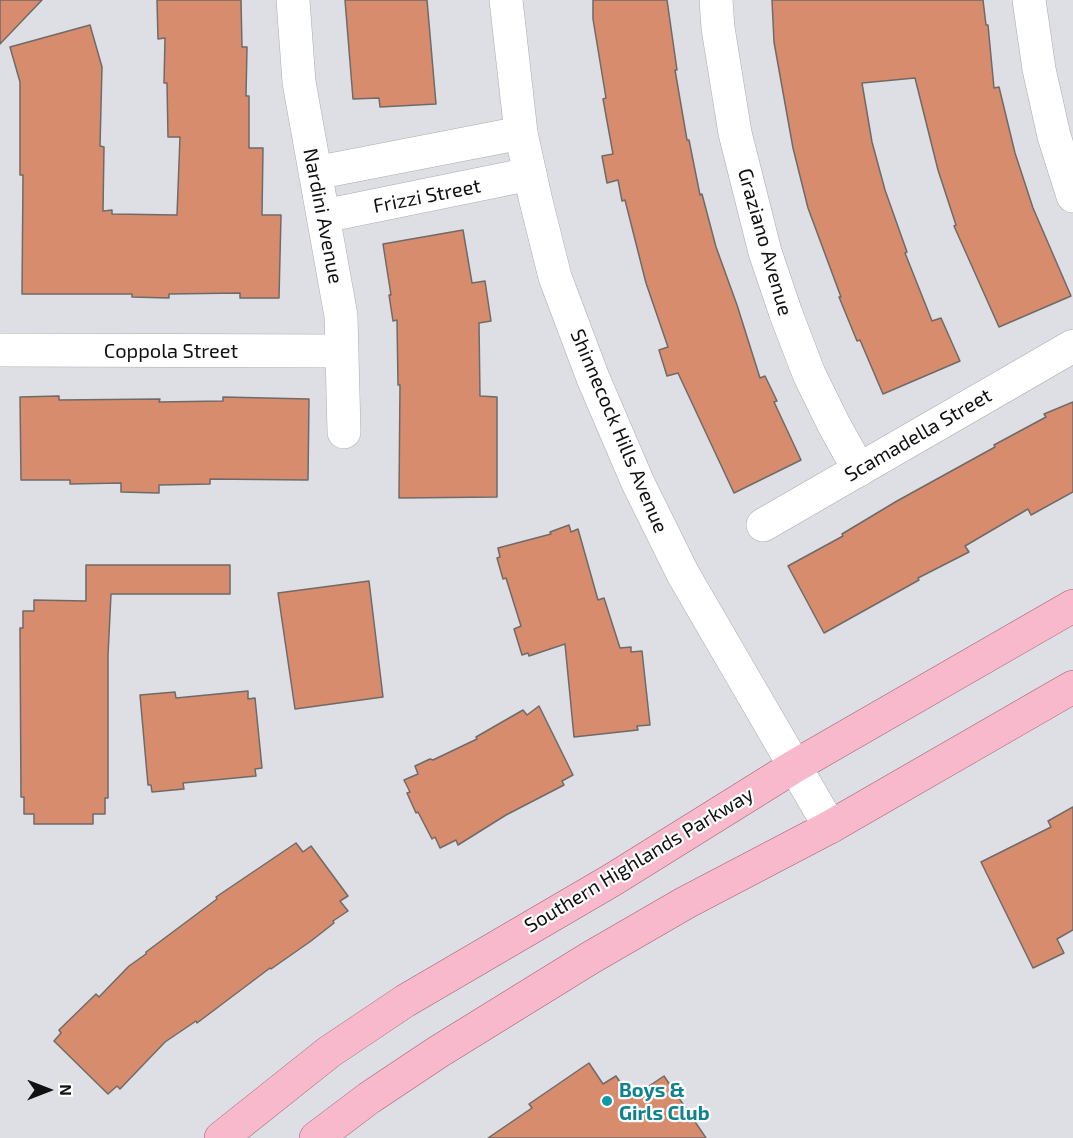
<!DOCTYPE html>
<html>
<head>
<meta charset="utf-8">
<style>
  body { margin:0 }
  #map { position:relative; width:1073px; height:1138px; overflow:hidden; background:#dddfe4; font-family:"Exo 2",sans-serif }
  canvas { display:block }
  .north { position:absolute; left:18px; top:1060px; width:60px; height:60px; -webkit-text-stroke:4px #fff; paint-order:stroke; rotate:90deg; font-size:16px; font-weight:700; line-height:24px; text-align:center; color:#0f1011 }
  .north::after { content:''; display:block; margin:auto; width:21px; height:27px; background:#0f1011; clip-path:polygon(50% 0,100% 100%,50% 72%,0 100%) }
</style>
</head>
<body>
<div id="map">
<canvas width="1073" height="1138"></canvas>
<div class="north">N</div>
</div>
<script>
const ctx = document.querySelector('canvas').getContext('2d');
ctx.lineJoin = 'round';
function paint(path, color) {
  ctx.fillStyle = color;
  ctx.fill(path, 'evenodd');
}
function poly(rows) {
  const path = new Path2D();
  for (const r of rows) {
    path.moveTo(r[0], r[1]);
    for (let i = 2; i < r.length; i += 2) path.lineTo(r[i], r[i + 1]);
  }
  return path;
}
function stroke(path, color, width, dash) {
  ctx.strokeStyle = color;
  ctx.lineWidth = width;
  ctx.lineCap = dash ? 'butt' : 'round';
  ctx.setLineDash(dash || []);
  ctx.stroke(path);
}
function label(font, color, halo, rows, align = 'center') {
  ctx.font = font + ' "Exo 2",sans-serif';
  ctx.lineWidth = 4.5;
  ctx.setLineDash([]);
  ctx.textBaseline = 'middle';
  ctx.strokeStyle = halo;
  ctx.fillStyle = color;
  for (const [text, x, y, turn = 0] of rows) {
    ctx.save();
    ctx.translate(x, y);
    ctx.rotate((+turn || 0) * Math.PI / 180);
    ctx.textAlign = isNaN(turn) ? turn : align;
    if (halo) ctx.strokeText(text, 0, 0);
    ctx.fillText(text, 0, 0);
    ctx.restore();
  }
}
const building = poly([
  [0,0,42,0,0,44,0,0],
  [157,0,241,0,242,47,247,47,246,96,249,96,249,148,263,148,262,215,281,215,279,298,240,298,240,293,169,294,169,298,132,297,132,294,22,294,23,175,20,175,20,82,10,47,90,25,102,67,100,146,104,147,103,211,112,210,112,214,177,215,180,137,168,137,167,83,164,83,165,38,158,39,157,0],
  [345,0,427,0,436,104,380,107,379,98,353,99,345,0],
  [593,0,667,0,677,70,675,70,687,140,689,140,700,195,702,194,716,247,737,305,760,378,765,376,777,401,774,402,801,460,734,493,678,373,667,376,659,350,668,347,646,283,625,200,622,201,618,180,607,183,602,156,613,154,603,99,606,98,593,19,593,0],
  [772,0,983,0,986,25,988,25,994,88,999,87,1015,153,1033,208,1071,296,999,327,954,226,956,225,938,170,915,78,862,83,872,142,885,190,907,252,905,253,932,321,941,318,960,361,883,394,860,340,857,341,839,297,841,297,808,208,793,148,774,42,772,0],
  [463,230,472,283,485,281,491,321,479,323,480,396,497,397,497,497,399,498,400,385,398,385,397,320,393,321,389,295,391,295,383,244,463,230],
  [59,396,59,400,160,399,159,402,223,401,223,397,309,399,308,480,210,479,210,484,159,485,159,493,121,492,121,483,70,484,70,480,21,480,20,397,59,396],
  [1073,402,1073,492,1031,515,1028,509,965,546,969,552,918,578,919,580,824,633,788,566,843,536,842,534,897,501,995,447,994,445,1046,417,1044,414,1073,402],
  [569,525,571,532,578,529,598,600,604,598,620,648,631,647,631,652,642,651,650,725,637,726,638,730,574,737,565,644,529,656,528,653,522,655,514,629,521,626,506,578,503,579,497,558,500,557,498,548,551,534,550,532,569,525],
  [86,565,230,565,230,594,111,594,108,655,108,798,105,798,105,814,93,814,93,824,34,824,34,814,24,814,24,797,21,797,20,628,23,628,23,611,34,611,34,600,86,601,86,565],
  [369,581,383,697,295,709,278,593,369,581],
  [248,691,248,699,255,698,262,768,255,769,256,776,183,783,184,789,152,792,151,785,148,785,140,695,175,692,176,698,248,691],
  [539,706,573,775,562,781,564,785,506,815,458,845,456,840,440,848,435,837,432,839,418,812,416,813,407,793,410,792,404,780,418,774,415,766,430,759,433,760,477,739,476,737,523,710,527,715,539,706],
  [1073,807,1073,930,1057,939,1064,953,1033,968,981,862,1051,827,1048,821,1073,807],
  [296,843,303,852,311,846,348,896,340,901,348,911,333,921,334,923,311,941,271,969,270,968,197,1023,196,1021,165,1042,120,1089,117,1086,108,1094,54,1041,61,1033,59,1030,96,994,99,997,129,966,146,954,146,952,217,899,216,897,296,843],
  [589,1063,603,1084,616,1076,631,1098,664,1076,706,1138,488,1138,532,1108,529,1104,589,1063]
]);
paint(building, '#d78d6d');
stroke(building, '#6f6a68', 1.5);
const street = poly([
  [293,0,299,82,341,316,344,432],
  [716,0,718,28,735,133,765,252,786,314,809,374,833,423,859,470],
  [1029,0,1039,69,1054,136,1073,196],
  [315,173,521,133],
  [324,216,530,174],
  [0,350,342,351],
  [763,525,1073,346]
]);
const secondary = poly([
  [506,0,521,133,535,197,555,277,593,378,638,483,683,574,830,827]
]);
const primary = poly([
  [221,1138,329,1052,405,1001,612,880,795,766,1073,606],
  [316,1138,369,1098,438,1052,590,958,685,903,830,827,1073,687]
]);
stroke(street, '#a9abb0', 34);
stroke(secondary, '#a9abb0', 34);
stroke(primary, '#a36073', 34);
stroke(street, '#fff', 33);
stroke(secondary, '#fff', 33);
stroke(primary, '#f7b9cb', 33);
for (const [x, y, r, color] of [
  [607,1101,6,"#0f9aa8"]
]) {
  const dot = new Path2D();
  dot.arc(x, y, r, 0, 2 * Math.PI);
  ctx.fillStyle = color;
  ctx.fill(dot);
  stroke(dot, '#fff', 2);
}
label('20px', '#0f1011', '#fff', [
  ["Frizzi Street",427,196,-11],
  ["Nardini Avenue",323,216,79],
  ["Graziano Avenue",765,242,74],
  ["Coppola Street",171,351],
  ["Shinnecock Hills Avenue",619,431,67],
  ["Scamadella Street",918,435,-30],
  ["Southern Highlands Parkway",639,860,-31]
]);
label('bold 20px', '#0d838f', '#fff', [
  ["Boys &",619,1090],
  ["Girls Club",619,1113]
], 'left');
</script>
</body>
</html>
